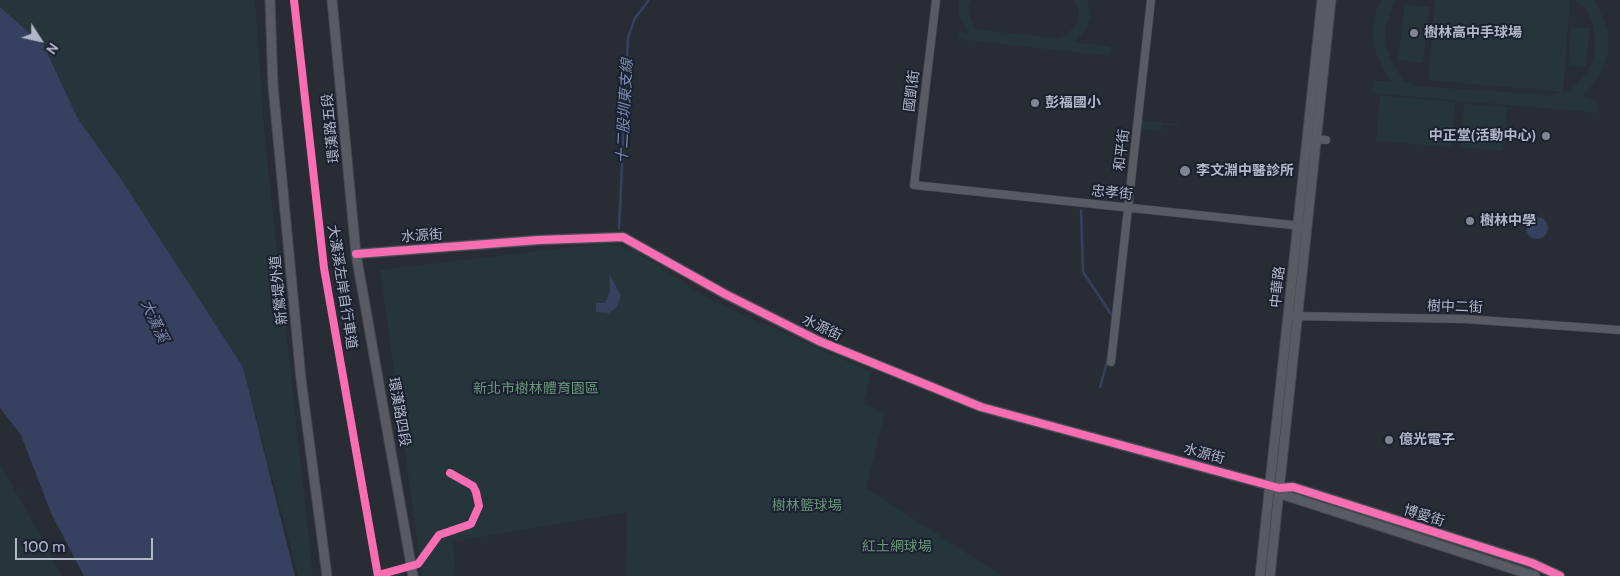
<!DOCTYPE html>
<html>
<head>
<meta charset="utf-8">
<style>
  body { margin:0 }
  #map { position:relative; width:1620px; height:576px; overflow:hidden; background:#282c35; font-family:Cabin,sans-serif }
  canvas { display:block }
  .north { position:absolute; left:15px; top:15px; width:50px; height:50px; -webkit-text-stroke:4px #1b2130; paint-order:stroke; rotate:125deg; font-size:14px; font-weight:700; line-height:20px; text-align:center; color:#b1b7c7 }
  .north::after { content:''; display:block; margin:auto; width:18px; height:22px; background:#b1b7c7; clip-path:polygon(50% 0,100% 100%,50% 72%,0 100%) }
  .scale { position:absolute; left:15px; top:538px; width:138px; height:22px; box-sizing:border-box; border:2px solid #b1b7c7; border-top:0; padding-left:6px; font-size:15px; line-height:18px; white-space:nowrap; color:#b1b7c7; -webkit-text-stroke:4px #1b2130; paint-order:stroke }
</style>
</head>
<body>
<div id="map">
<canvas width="1620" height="576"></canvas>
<div class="north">N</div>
<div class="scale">100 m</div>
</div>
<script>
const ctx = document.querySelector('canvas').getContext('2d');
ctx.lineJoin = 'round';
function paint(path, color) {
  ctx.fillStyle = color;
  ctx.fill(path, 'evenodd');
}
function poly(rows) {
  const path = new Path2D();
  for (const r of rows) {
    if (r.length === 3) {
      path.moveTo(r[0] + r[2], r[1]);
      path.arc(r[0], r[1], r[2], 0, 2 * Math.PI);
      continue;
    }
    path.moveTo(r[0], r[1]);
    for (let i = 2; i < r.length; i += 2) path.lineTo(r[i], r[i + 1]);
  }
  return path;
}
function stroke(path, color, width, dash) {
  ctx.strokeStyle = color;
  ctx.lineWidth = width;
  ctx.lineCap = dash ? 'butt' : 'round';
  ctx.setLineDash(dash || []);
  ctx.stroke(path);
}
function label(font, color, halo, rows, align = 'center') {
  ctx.font = font + ' Cabin,"Noto Sans TC",sans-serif';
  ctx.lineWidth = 4;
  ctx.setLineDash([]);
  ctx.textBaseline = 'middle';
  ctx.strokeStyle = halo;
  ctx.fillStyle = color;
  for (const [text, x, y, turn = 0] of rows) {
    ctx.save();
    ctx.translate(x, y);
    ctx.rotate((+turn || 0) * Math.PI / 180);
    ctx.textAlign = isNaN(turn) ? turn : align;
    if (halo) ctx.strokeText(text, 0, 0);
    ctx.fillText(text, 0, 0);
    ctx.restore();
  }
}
paint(poly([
  [0,0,255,0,265,139,313,576,298,576,243,367,121,179,78,119,44,46,0,7],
  [959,0,970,0,968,6,970,17,975,28,980,30,1057,38,1067,35,1078,21,1078,9,1073,0,1087,0,1091,15,1086,29,1075,42,1111,47,1109,56,958,39,958,31,968,33,959,15],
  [1382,0,1397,0,1394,3,1386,26,1385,42,1392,63,1404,81,1417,86,1550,95,1562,92,1428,80,1435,0,1570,0,1563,93,1575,86,1585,74,1593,61,1595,49,1595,36,1591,19,1585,8,1574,0,1595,0,1608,30,1608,52,1600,75,1583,97,1599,101,1597,113,1372,93,1373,81,1390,81,1377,56,1373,43,1372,29,1376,11],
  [1405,4,1430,7,1423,63,1398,60],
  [1571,27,1590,28,1586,67,1568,66],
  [1380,95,1455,102,1451,147,1376,141],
  [1464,104,1507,107,1503,151,1461,147],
  [1141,120,1180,124,1179,126,1162,125,1161,131,1140,129],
  [606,243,634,250,711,300,871,372,863,403,885,412,866,488,1002,576,626,576,627,512,453,542,456,576,422,576,380,270],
  [0,463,62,576,0,576]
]), '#25353b');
paint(poly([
  [0,7,44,46,78,119,121,179,243,367,295,576,84,576,51,513,21,435,0,408],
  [1537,228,11],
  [609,274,621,295,617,307,609,313,596,312,596,303,605,303,610,291]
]), '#35415e');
stroke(poly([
  [1081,210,1083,272,1113,317],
  [619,228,628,38,635,18,649,0],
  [1100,387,1108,359]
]), '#35415e', 2.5);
const minor = poly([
  [936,0,914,185,1302,226],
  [1311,139,1326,140],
  [1293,316,1465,319,1620,330],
  [1111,362,1151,0]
]);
const tertiary = poly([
  [270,0,273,86,301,379,327,576],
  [332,0,356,254,413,576],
  [356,254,539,240,623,237,725,294,819,341,981,407,1279,488,1293,487,1532,563,1560,576],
  [1279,488,1284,495,1535,576],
  [1260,576,1322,0],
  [1270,576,1331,0]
]);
stroke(minor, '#44474e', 9);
stroke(tertiary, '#44474e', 11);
stroke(minor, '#585b63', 8);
stroke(tertiary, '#585b63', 9);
stroke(poly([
  [294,0,324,268,378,576],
  [356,254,539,240,623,237,725,294,819,341,981,407,1279,488,1293,487,1532,563,1560,576],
  [378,575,418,564,439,535,471,524,479,506,476,492,473,486,450,473]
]), '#f96db3', 8);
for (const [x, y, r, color] of [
  [1414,33,5,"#818694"],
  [1035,103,5,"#818694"],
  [1546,136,5,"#818694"],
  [1185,171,6,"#818694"],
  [1470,221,5,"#818694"],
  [1389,440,5,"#818694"]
]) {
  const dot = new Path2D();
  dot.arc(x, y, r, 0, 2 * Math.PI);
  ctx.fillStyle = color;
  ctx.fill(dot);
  stroke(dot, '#1b2130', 2);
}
label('bold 14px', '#b1b7c7', '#1b2130', [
  ["樹林高中手球場",1424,33],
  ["彭福國小",1045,103],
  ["中正堂(活動中心)",1536,136,"right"],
  ["李文淵中醫診所",1196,171],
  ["樹林中學",1480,221],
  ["億光電子",1399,440]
], 'left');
label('14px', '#b1b7c7', '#1b2130', [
  ["國凱街",912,91,-83],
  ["環漢路五段",331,128,-96],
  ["和平街",1122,150,-83],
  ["忠孝街",1112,193,6],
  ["水源街",422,236,-4],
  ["大漢溪左岸自行車道",342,287,81],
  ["中華路",1278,287,-84],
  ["新鶯堤外道",279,290,-96],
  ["樹中二街",1455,307,2],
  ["水源街",822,328,25],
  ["環漢路四段",399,412,80],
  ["水源街",1204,454,15],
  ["博愛街",1424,516,17]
]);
label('14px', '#689879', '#1b2130', [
  ["新北市樹林體育園區",536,389],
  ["樹林籃球場",807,506],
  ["紅土網球場",897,547]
]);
label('italic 15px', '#7989af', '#1b2130', [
  ["十二股圳東支線",625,111,-87],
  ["大漢溪",154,321,65]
]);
</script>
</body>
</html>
